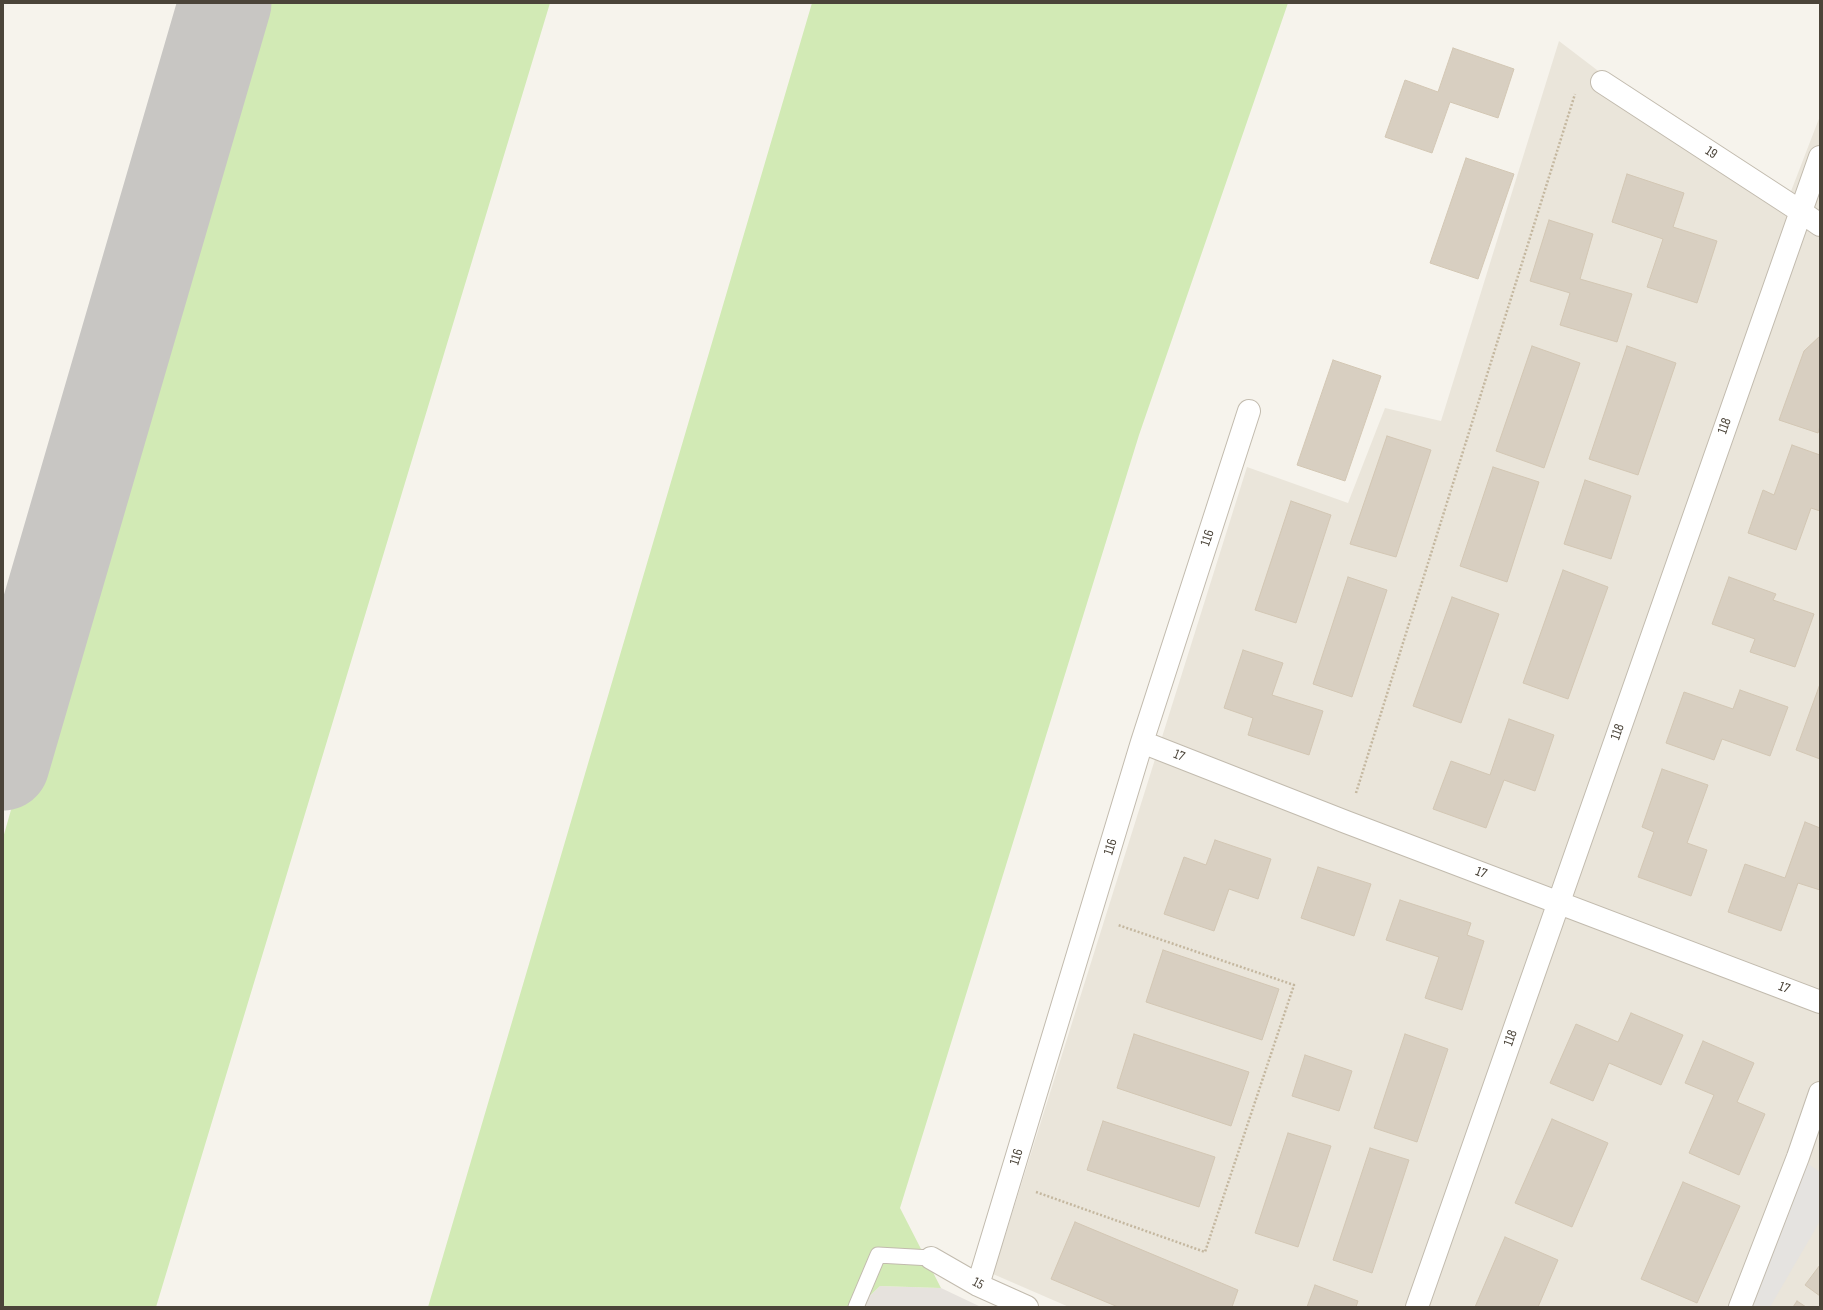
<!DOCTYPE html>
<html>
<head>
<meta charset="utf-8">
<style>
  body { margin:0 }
  #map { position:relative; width:1823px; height:1310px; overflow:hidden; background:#f6f3ec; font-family:"Sofia Sans Condensed",sans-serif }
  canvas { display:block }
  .frame { position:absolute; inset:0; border:4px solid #4b4439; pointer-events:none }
</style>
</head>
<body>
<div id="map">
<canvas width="1823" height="1310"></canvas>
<div class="frame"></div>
</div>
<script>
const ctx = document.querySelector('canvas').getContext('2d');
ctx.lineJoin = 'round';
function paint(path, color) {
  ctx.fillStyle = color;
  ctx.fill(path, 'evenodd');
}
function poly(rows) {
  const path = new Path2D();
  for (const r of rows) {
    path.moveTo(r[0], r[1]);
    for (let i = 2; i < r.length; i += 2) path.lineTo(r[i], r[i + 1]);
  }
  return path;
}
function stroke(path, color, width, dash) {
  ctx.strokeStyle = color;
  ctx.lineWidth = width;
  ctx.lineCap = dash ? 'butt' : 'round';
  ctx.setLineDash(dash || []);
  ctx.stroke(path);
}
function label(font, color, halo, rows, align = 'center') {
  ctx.font = font + ' "Sofia Sans Condensed",sans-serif';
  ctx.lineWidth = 3.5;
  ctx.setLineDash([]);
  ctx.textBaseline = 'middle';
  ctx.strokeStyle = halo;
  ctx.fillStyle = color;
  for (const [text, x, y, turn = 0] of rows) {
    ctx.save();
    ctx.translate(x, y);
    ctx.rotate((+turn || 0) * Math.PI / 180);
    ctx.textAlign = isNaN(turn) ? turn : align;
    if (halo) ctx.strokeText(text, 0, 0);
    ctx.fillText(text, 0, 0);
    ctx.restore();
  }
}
paint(poly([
  [1559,41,1783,212,1820,116,1820,1307,1069,1307,993,1274,1247,467,1348,503,1385,408,1441,421]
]), '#eae5da');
paint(poly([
  [880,1286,941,1288,981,1307,858,1307]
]), '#e6e2dd');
paint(poly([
  [251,3,550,3,156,1307,3,1307,3,838,106,475],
  [812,3,1288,3,1139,435,900,1208,941,1288,880,1286,858,1307,428,1307]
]), '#d2eab5');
paint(poly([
  [1798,1157,1820,1172,1820,1221,1770,1307,1740,1307]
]), '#e5e3e0');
stroke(poly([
  [3,764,225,3]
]), '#c8c6c3', 93);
const building = poly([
  [1453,48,1514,69,1498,118,1450,102,1432,153,1385,137,1405,80,1438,92,1453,48],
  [1466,158,1514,174,1478,279,1430,263,1466,158],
  [1627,174,1684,193,1673,227,1717,241,1697,303,1647,287,1663,239,1612,222,1627,174],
  [1549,220,1593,234,1580,279,1632,294,1617,342,1560,325,1570,293,1530,281,1549,220],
  [1820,336,1820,426,1818,433,1779,420,1804,351,1820,336],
  [1532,346,1580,363,1544,468,1496,451,1532,346],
  [1627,346,1676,363,1638,475,1589,459,1627,346],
  [1333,360,1381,376,1345,481,1297,465,1333,360],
  [1387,436,1431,450,1396,557,1350,544,1387,436],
  [1792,445,1820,455,1820,511,1811,508,1796,550,1748,533,1763,490,1774,495,1792,445],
  [1493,467,1539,482,1507,582,1460,566,1493,467],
  [1585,480,1631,496,1611,559,1564,544,1585,480],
  [1291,501,1331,515,1296,623,1255,610,1291,501],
  [1563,570,1608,587,1568,699,1523,683,1563,570],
  [1348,577,1387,590,1352,697,1313,684,1348,577],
  [1729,577,1776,594,1773,600,1814,614,1795,667,1750,652,1755,639,1712,624,1729,577],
  [1452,597,1499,614,1461,723,1413,706,1452,597],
  [1243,650,1283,663,1272,695,1323,711,1309,755,1248,735,1253,718,1224,708,1243,650],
  [1820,684,1820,759,1796,750,1820,684],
  [1740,690,1788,707,1770,756,1722,739,1714,760,1666,743,1684,692,1733,709,1740,690],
  [1509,719,1554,735,1535,791,1504,780,1486,828,1433,809,1451,761,1490,775,1509,719],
  [1662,769,1708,785,1687,843,1707,850,1691,896,1638,877,1654,832,1642,827,1662,769],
  [1805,822,1820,828,1820,890,1798,883,1781,931,1728,912,1745,864,1785,878,1805,822],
  [1215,840,1271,859,1258,899,1229,889,1214,931,1164,914,1184,857,1206,865,1215,840],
  [1318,867,1371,884,1354,936,1301,918,1318,867],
  [1400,900,1471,923,1467,935,1484,941,1462,1010,1425,998,1439,957,1386,940,1400,900],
  [1163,950,1279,989,1262,1040,1146,1002,1163,950],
  [1631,1013,1683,1035,1661,1085,1609,1063,1593,1101,1550,1083,1576,1024,1618,1042,1631,1013],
  [1134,1034,1249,1072,1231,1126,1117,1088,1134,1034],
  [1405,1034,1448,1049,1417,1142,1374,1128,1405,1034],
  [1703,1041,1754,1063,1737,1102,1765,1114,1739,1175,1689,1153,1714,1095,1685,1083,1703,1041],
  [1305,1055,1352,1071,1339,1111,1292,1096,1305,1055],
  [1552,1119,1608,1143,1572,1227,1515,1203,1552,1119],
  [1103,1121,1215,1157,1199,1207,1087,1170,1103,1121],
  [1288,1133,1331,1146,1298,1247,1255,1233,1288,1133],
  [1370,1148,1409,1160,1372,1273,1333,1260,1370,1148],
  [1683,1182,1740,1206,1697,1303,1641,1279,1683,1182],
  [1075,1222,1238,1290,1232,1307,1118,1307,1051,1279,1075,1222],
  [1505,1237,1558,1260,1538,1307,1475,1307,1505,1237],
  [1820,1265,1820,1296,1805,1285,1820,1265],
  [1315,1285,1358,1301,1356,1307,1307,1307,1315,1285],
  [1797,1301,1806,1307,1793,1307,1797,1301]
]);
paint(building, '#d8cfc1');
stroke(building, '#d3c7b4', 1);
const lane = poly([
  [856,1307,878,1255,931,1258]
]);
const street = poly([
  [1602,82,1800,211,1820,225],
  [1142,742,1346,822,1820,1002],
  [931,1258,978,1285,1027,1307],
  [978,1285,1142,742,1249,411],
  [1417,1307,1820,157],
  [1740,1307,1798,1157,1820,1093]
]);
stroke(lane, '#c2bbae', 17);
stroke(street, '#c2bbae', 24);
stroke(poly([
  [1356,793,1575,94],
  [1036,1192,1205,1252,1294,985,1118,925]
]), '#c4b79f', 2.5, [2, 2]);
stroke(lane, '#fff', 15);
stroke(street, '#fff', 22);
label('14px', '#4b4439', '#fff', [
  ["19",1711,153,33],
  ["118",1725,426,-71],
  ["116",1208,538,-72],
  ["118",1618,732,-71],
  ["17",1179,756,22],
  ["116",1111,847,-73],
  ["17",1481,873,21],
  ["17",1784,988,21],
  ["118",1511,1038,-71],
  ["116",1017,1157,-73],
  ["15",978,1284,27]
]);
</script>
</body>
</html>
